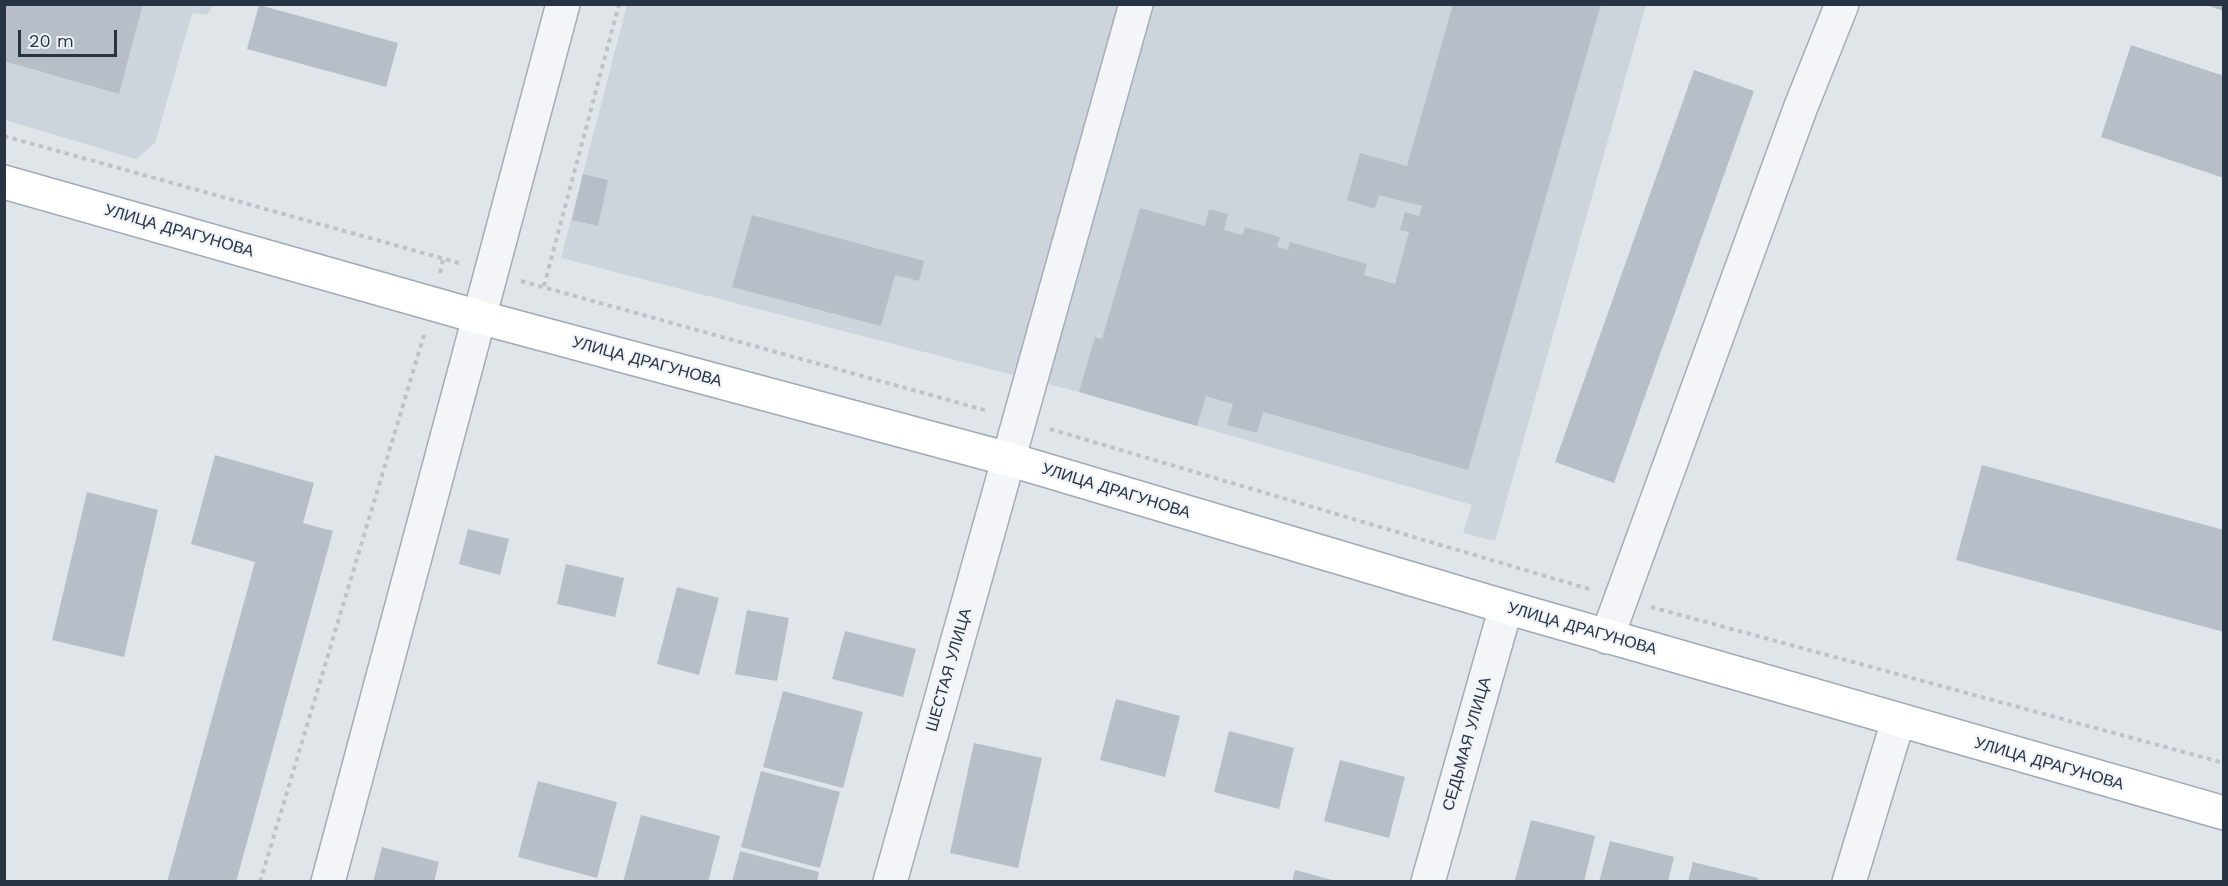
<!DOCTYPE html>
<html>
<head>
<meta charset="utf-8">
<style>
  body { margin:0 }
  #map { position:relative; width:2228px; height:886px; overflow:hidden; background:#e0e5ea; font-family:"Work Sans",sans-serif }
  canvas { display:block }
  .frame { position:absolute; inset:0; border:6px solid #273443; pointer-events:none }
  .scale { position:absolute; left:18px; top:30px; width:99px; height:27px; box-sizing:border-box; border:3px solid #273443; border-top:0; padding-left:8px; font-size:18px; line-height:21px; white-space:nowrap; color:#273443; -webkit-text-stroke:4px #f0f3f7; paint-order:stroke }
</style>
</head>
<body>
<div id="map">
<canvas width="2228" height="886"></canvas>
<div class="frame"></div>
<div class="scale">20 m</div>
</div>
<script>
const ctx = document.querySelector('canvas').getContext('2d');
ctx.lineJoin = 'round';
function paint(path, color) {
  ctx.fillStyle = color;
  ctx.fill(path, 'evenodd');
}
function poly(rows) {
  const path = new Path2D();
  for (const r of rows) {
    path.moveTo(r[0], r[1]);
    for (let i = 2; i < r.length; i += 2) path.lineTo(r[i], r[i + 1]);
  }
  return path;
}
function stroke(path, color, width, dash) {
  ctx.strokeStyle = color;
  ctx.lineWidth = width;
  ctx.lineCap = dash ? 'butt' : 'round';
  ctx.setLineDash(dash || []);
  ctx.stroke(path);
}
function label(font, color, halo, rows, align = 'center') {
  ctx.font = font + ' "Work Sans",sans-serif';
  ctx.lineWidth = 4.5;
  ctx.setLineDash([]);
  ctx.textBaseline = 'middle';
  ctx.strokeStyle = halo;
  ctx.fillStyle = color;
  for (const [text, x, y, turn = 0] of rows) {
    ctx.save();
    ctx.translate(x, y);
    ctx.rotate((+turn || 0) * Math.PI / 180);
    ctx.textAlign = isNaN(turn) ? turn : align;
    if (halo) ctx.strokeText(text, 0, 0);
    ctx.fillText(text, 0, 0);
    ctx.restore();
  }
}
paint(poly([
  [4,5,213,5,207,15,192,13,155,143,136,159,5,120],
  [627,5,1646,5,1495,541,1463,533,1472,505,1079,392,561,258]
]), '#ced4dc');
paint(poly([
  [4,4,143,4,119,94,4,61],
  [1453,4,1601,4,1468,470,1263,412,1257,433,1227,425,1233,404,1206,396,1197,426,1079,392,1095,337,1102,339,1140,208,1205,226,1209,209,1228,214,1224,230,1243,235,1245,227,1280,237,1277,247,1288,250,1290,242,1367,264,1364,275,1395,284,1409,232,1400,230,1405,212,1419,216,1422,206,1379,195,1375,209,1347,200,1360,153,1407,166],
  [2224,4,2224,11,2206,5,2206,4],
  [259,5,398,43,386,87,247,49],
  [2131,45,2224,76,2224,178,2101,137],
  [1694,70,1754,91,1614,483,1555,462],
  [583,174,608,180,598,226,572,220],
  [752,215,924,261,919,281,895,275,881,326,732,287],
  [215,455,314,483,303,523,333,531,236,882,167,882,255,562,191,544],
  [1982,465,2224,530,2224,632,1956,560],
  [87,492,158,510,124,657,52,640],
  [468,529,509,539,500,575,459,564],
  [566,564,624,578,615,617,557,604],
  [677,587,719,598,699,675,657,664],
  [747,610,789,618,777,681,735,674],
  [845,631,916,649,903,697,832,679],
  [783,691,863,712,843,788,763,767],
  [1116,699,1180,716,1165,777,1100,760],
  [1229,731,1294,748,1279,809,1214,792],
  [974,743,1042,758,1018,868,950,853],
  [1340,760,1405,777,1389,838,1324,821],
  [761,771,840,792,820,868,741,847],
  [538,781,617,802,597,878,518,857],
  [641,815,720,836,708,882,623,882],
  [1531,820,1595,836,1584,882,1515,880],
  [1610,841,1674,857,1668,882,1599,882],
  [382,847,439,862,434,882,373,882],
  [740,851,819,872,817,882,732,882],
  [1693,862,1758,878,1757,882,1688,882],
  [1295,870,1336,881,1336,882,1292,882]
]), '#b7bec8');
const minor = poly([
  [1607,637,1800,109,1842,4],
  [328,882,563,4],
  [890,882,1136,4],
  [1428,882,1506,607],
  [1849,882,1898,721]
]);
const major = poly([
  [4,182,479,317,1008,459,1506,607,2224,813]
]);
stroke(minor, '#a5acb5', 36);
stroke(major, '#9eaab6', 36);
stroke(poly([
  [4,136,459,263],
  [440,273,443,259],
  [521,281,988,411],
  [544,286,619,4],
  [1050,429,1589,589],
  [1651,607,2224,763],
  [260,882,424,335]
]), '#bec3c9', 4, [4.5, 4.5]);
stroke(minor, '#f3f5f8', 33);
stroke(major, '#fff', 33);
label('16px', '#273443', '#f0f3f7', [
  ["УЛИЦА ДРАГУНОВА",179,231,16],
  ["УЛИЦА ДРАГУНОВА",647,362,15],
  ["УЛИЦА ДРАГУНОВА",1116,491,17],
  ["УЛИЦА ДРАГУНОВА",1582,629,16],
  ["ШЕСТАЯ УЛИЦА",949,670,-74],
  ["СЕДЬМАЯ УЛИЦА",1467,744,-74],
  ["УЛИЦА ДРАГУНОВА",2049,764,16]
]);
</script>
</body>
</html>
